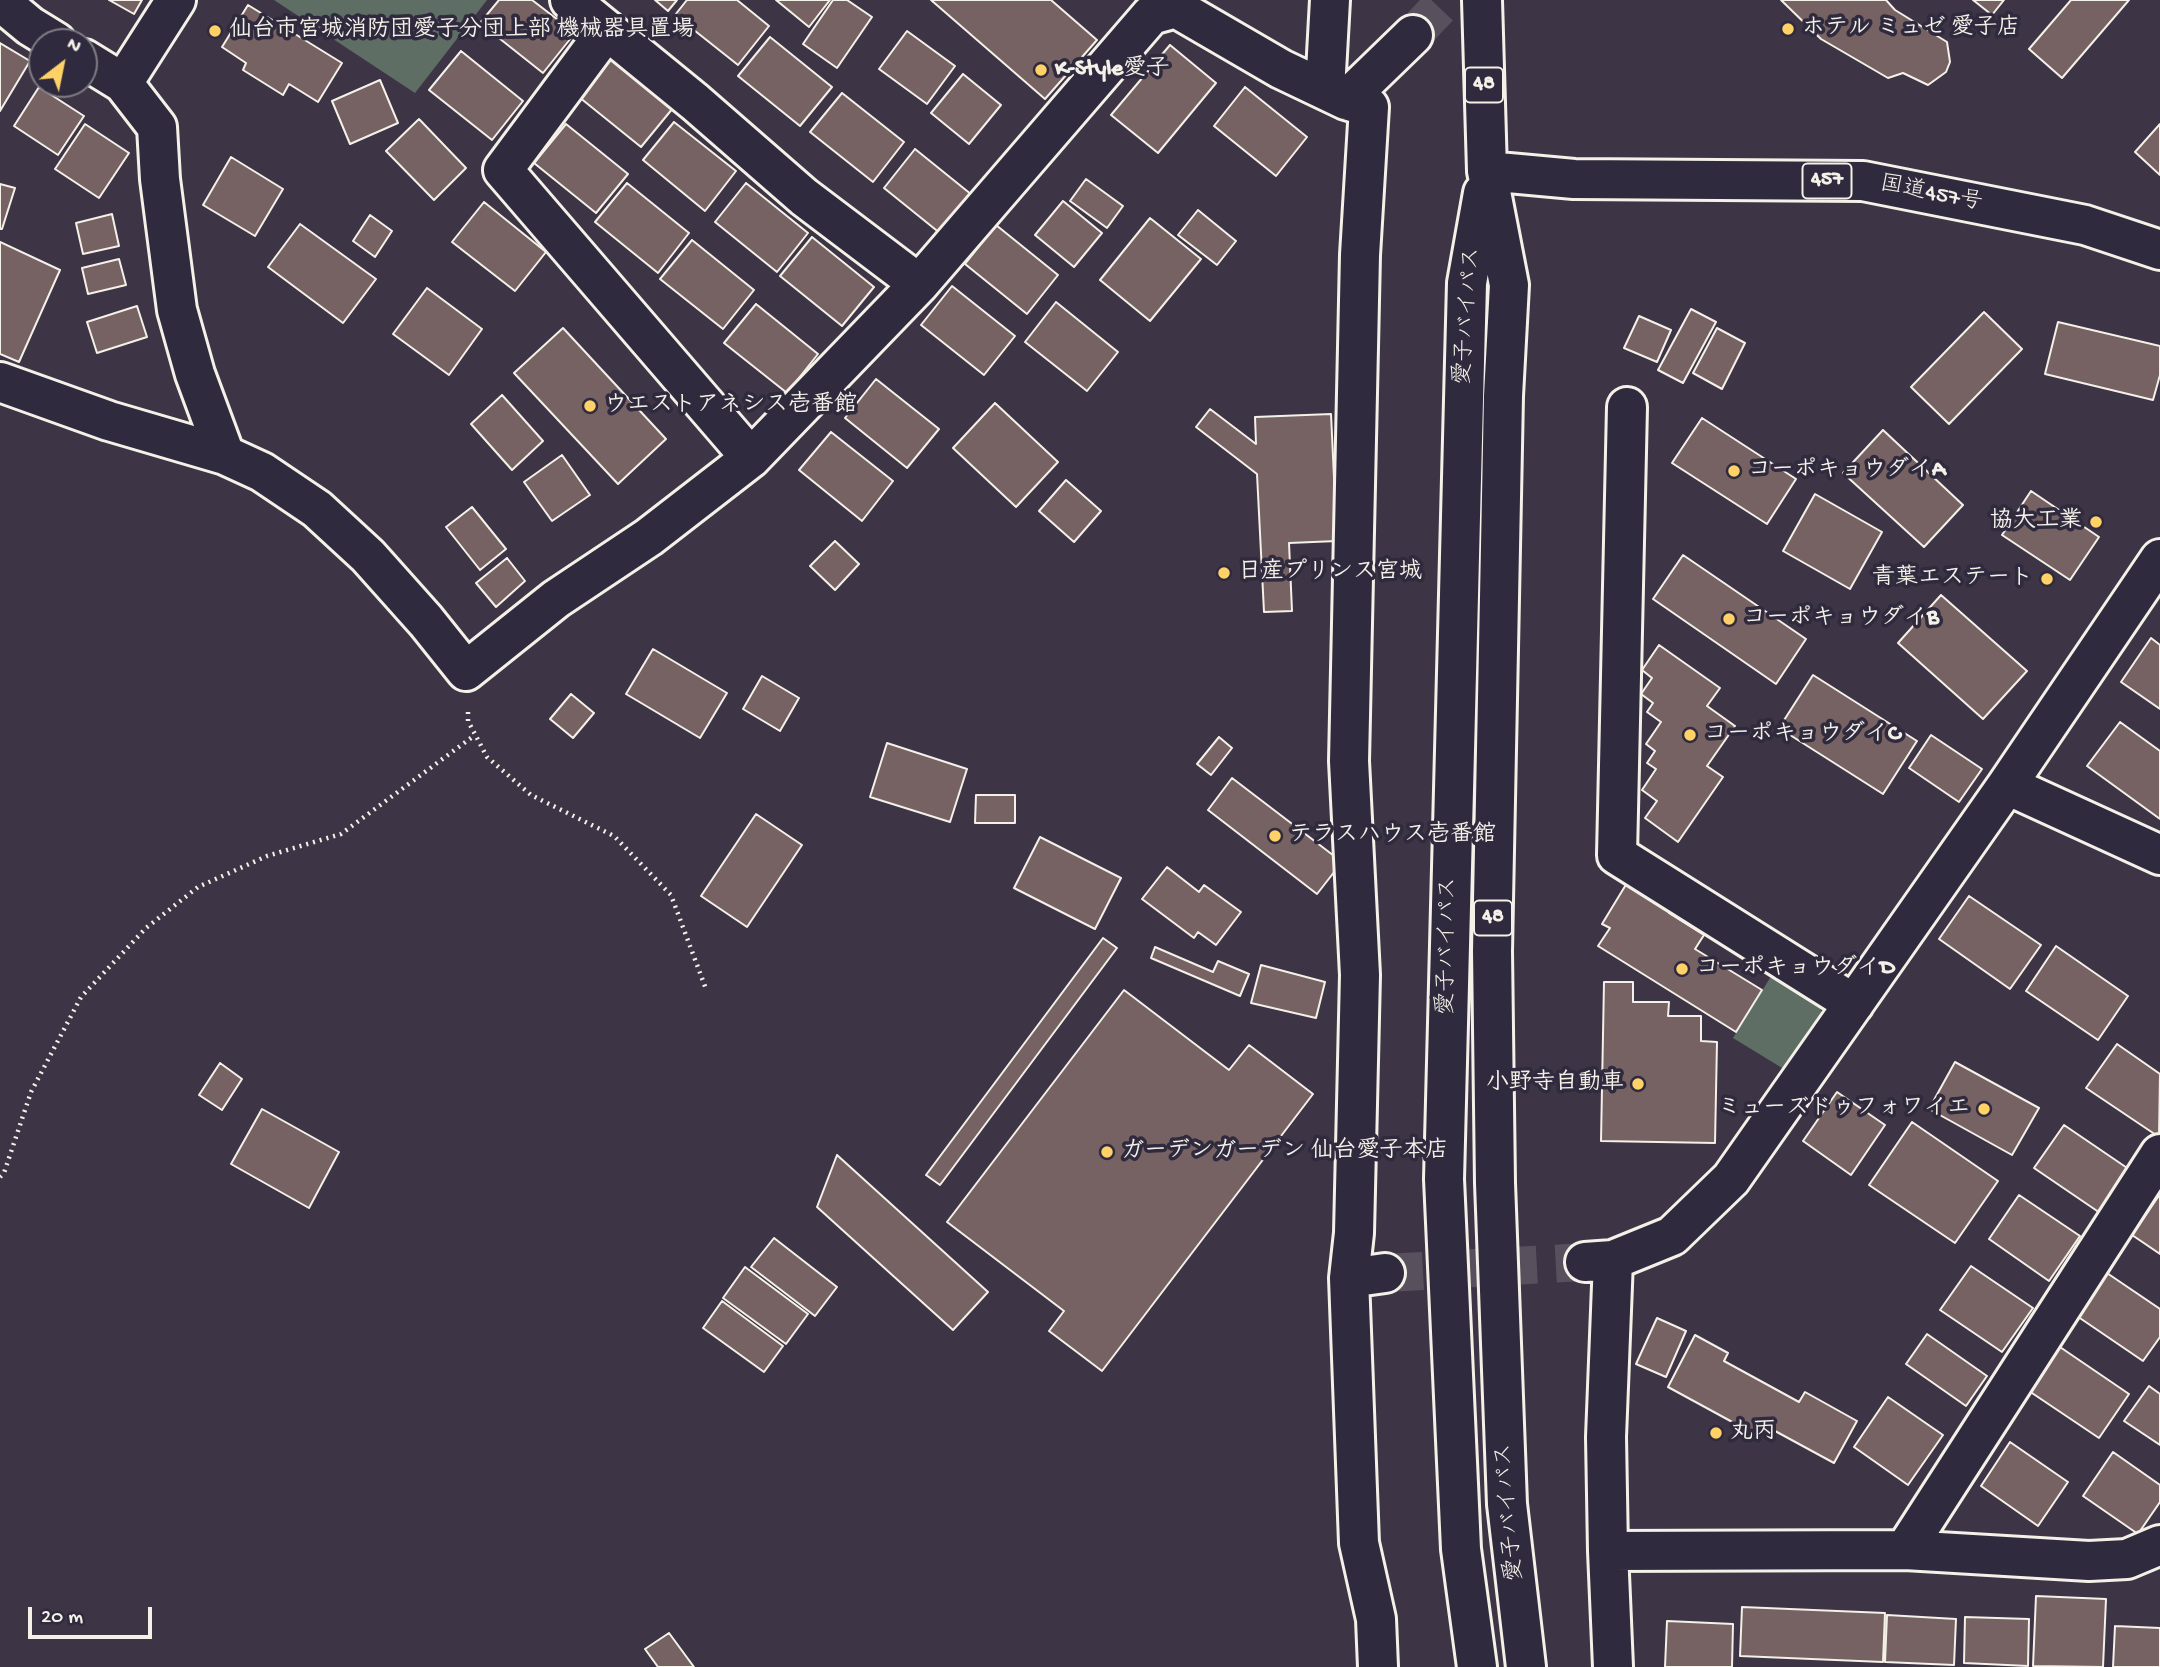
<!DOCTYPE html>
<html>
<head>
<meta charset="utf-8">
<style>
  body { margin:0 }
  #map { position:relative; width:2160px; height:1667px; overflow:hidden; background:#3d3545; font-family:"Gochi Hand",sans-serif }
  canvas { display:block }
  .north { position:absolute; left:28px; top:28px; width:70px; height:70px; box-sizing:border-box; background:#2f2a3d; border:2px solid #7e7a81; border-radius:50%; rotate:32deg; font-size:19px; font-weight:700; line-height:28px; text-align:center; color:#f4f1e8 }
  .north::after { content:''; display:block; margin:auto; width:24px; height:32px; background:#ffd166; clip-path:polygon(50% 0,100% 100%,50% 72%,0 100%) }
  .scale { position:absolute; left:28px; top:1607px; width:124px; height:32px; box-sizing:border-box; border:4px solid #f4f1e8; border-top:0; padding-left:9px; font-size:21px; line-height:24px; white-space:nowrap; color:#f4f1e8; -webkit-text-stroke:5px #2f2a3d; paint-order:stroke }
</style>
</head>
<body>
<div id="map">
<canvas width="2160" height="1667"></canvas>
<div class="north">N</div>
<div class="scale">20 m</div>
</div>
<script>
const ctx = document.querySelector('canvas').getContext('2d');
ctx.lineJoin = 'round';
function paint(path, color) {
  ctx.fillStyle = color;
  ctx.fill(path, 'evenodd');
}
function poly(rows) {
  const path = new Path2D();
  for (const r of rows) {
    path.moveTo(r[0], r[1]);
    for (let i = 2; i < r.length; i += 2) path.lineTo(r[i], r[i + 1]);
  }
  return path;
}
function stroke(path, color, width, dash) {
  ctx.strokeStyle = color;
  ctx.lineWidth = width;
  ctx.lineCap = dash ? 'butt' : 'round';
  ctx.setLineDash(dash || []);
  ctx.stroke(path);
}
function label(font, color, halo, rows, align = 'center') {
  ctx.font = font + ' "Gochi Hand","Klee One",sans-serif';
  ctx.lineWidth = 7;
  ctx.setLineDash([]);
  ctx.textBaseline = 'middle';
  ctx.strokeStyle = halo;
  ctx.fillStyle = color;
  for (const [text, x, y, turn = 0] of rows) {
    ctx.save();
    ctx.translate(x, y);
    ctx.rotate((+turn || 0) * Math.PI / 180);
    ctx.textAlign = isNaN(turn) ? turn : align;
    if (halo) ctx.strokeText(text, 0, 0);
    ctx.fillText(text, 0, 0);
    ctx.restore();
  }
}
paint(poly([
  [274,0,487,0,415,93],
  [1778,965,1815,988,1822,1014,1787,1071,1733,1038]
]), '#5f6e65');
const building = poly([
  [109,0,142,0,134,14,109,0],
  [499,0,532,0,575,33,543,73,480,23,499,0],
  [655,0,677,0,668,11,655,0],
  [687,0,737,0,769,26,738,65,675,15,687,0],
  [776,0,830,0,809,27,776,0],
  [833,0,847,0,872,17,837,68,803,44,833,0],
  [931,0,1051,0,1097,40,1045,99,931,0],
  [1781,0,1886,0,1895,10,1947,42,1950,62,1946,72,1928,85,1903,73,1888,78,1821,39,1781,0],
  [1973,0,2004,0,1992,15,1973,0],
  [2071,0,2129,0,2062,78,2029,49,2071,0],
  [248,5,342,63,318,102,289,84,283,95,243,70,246,63,222,47,248,5],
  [907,31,955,66,927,104,879,69,907,31],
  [770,37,832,87,800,126,738,76,770,37],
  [0,43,30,61,0,111,0,43],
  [1170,45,1216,83,1158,153,1111,115,1170,45],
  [461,51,523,101,492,140,429,90,461,51],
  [610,58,673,108,641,147,579,97,610,58],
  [963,74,1001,105,969,144,931,113,963,74],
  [380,80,398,123,350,144,332,101,380,80],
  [39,87,84,116,58,155,14,126,39,87],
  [1245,87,1307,137,1276,176,1214,126,1245,87],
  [842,93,904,142,873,182,810,132,842,93],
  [419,119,466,168,434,200,386,151,419,119],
  [674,122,736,171,705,211,643,160,674,122],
  [85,124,129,153,99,198,55,169,85,124],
  [566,124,628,174,596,213,534,163,566,124],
  [2160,124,2160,175,2135,152,2160,124],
  [915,149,977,199,946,238,884,188,915,149],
  [231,157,283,189,255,236,203,205,231,157],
  [1086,179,1123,206,1107,228,1070,201,1086,179],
  [627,183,689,233,658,273,595,222,627,183],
  [746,183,808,233,777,272,715,222,746,183],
  [0,184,15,188,2,229,0,229,0,184],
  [1063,201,1102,233,1074,267,1035,235,1063,201],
  [484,202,546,252,515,291,452,242,484,202],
  [1198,210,1236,241,1217,265,1178,235,1198,210],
  [112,214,119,246,83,254,76,223,112,214],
  [370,215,392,231,375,257,353,241,370,215],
  [1150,218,1201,259,1150,321,1100,280,1150,218],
  [300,224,376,279,343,323,268,267,300,224],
  [996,225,1058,275,1027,314,965,264,996,225],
  [812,237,874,287,842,326,780,276,812,237],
  [692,240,754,290,723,329,660,279,692,240],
  [0,242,60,270,19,362,0,354,0,242],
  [119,259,126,285,88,294,82,268,119,259],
  [952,286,1015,336,984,375,921,325,952,286],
  [427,288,482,329,449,375,393,334,427,288],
  [1056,302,1118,352,1087,391,1025,342,1056,302],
  [756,304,818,354,787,393,724,343,756,304],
  [137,306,147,337,97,353,87,322,137,306],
  [1691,309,1716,322,1683,383,1658,370,1691,309],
  [1984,312,2022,349,1949,424,1911,387,1984,312],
  [1639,316,1671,330,1657,362,1624,348,1639,316],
  [2058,322,2160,346,2160,375,2153,400,2045,374,2058,322],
  [563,328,666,439,618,484,514,373,563,328],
  [1717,328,1745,343,1722,389,1693,373,1717,328],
  [876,379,939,429,907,468,845,418,876,379],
  [502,395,543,441,512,470,471,424,502,395],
  [995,403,1058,462,1016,507,953,448,995,403],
  [1210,409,1256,444,1255,417,1331,414,1337,541,1289,543,1292,611,1264,612,1257,474,1196,427,1210,409],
  [1702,418,1796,479,1767,524,1672,463,1702,418],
  [1883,430,1963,505,1924,547,1843,473,1883,430],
  [831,432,893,481,862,521,799,470,831,432],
  [562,455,590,495,552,521,524,482,562,455],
  [1066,480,1101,511,1074,542,1039,511,1066,480],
  [2031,491,2099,537,2070,580,2002,535,2031,491],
  [1815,494,1882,532,1850,589,1783,551,1815,494],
  [472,507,506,549,480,570,446,527,472,507],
  [835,541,859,564,835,590,810,566,835,541],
  [1683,555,1806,639,1776,684,1653,599,1683,555],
  [507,558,525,581,496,607,476,583,507,558],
  [1941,595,2027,671,1983,719,1898,643,1941,595],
  [2151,638,2160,645,2160,709,2121,682,2151,638],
  [1659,645,1720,688,1707,706,1735,726,1707,766,1723,777,1678,842,1645,818,1657,801,1642,790,1656,769,1647,763,1655,751,1646,744,1661,722,1647,712,1653,703,1641,694,1652,678,1642,670,1659,645],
  [653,649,727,693,700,738,626,694,653,649],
  [1813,675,1917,741,1883,794,1779,728,1813,675],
  [762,676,799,698,780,731,743,709,762,676],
  [571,694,594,713,573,738,550,719,571,694],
  [2120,722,2160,751,2160,819,2087,766,2120,722],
  [1931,735,1982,769,1959,802,1909,768,1931,735],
  [1219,737,1232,748,1211,775,1197,764,1219,737],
  [887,743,967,769,950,822,870,797,887,743],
  [1232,778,1342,862,1317,894,1208,810,1232,778],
  [976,795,1015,795,1015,823,975,823,976,795],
  [756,814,802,845,747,927,701,896,756,814],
  [1040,837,1121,878,1095,929,1014,888,1040,837],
  [1167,867,1199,892,1204,885,1241,912,1216,945,1198,932,1194,938,1142,899,1167,867],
  [1630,878,1674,905,1669,913,1704,935,1695,949,1762,990,1736,1032,1598,946,1610,928,1602,924,1630,878],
  [1969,896,2041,945,2010,989,1939,939,1969,896],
  [1103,938,1117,948,940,1185,926,1175,1103,938],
  [2056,946,2128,996,2098,1040,2026,991,2056,946],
  [1155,947,1213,972,1218,961,1249,974,1240,996,1151,958,1155,947],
  [1261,965,1325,982,1316,1018,1251,1003,1261,965],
  [1604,982,1633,982,1633,1002,1669,1002,1668,1016,1701,1016,1701,1041,1717,1042,1715,1143,1601,1141,1604,982],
  [1124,990,1229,1070,1249,1045,1313,1094,1102,1371,1049,1331,1064,1311,947,1222,1124,990],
  [2117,1044,2160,1074,2159,1137,2086,1088,2117,1044],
  [1955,1062,2039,1108,2012,1155,1929,1109,1955,1062],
  [220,1063,242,1079,222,1110,199,1095,220,1063],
  [1837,1092,1885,1125,1851,1175,1803,1141,1837,1092],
  [262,1109,339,1152,309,1208,231,1164,262,1109],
  [1912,1122,1998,1181,1955,1243,1869,1185,1912,1122],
  [2064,1125,2136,1174,2106,1217,2034,1168,2064,1125],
  [837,1155,988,1292,953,1330,817,1207,837,1155],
  [2160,1194,2160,1254,2132,1235,2160,1194],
  [2019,1195,2080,1236,2049,1281,1989,1239,2019,1195],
  [774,1238,837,1287,815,1316,751,1267,774,1238],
  [1971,1266,2033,1308,2002,1352,1940,1310,1971,1266],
  [745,1267,808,1314,786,1344,723,1298,745,1267],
  [2101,1269,2160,1309,2160,1337,2143,1361,2071,1312,2101,1269],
  [722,1301,783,1346,764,1372,703,1328,722,1301],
  [1657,1318,1686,1331,1666,1377,1636,1364,1657,1318],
  [1927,1334,1987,1376,1966,1406,1906,1364,1927,1334],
  [1695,1335,1728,1353,1724,1361,1799,1402,1805,1392,1857,1421,1834,1463,1764,1425,1758,1436,1668,1387,1695,1335],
  [2057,1345,2129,1394,2099,1438,2026,1389,2057,1345],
  [2149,1386,2160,1394,2160,1445,2124,1421,2149,1386],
  [1888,1397,1943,1435,1908,1485,1854,1447,1888,1397],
  [2010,1442,2068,1482,2038,1526,1981,1486,2010,1442],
  [2113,1452,2160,1485,2160,1502,2138,1534,2083,1496,2113,1452],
  [2036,1596,2106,1599,2103,1667,2033,1666,2036,1596],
  [1742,1607,1885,1613,1883,1662,1740,1656,1742,1607],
  [1887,1615,1956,1619,1954,1665,1885,1662,1887,1615],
  [1965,1617,2029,1619,2028,1666,1964,1663,1965,1617],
  [1667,1621,1733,1624,1732,1667,1665,1667,1667,1621],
  [2115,1626,2160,1628,2160,1667,2113,1667,2115,1626],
  [669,1633,694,1667,658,1667,645,1649,669,1633]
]);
paint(building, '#766163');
stroke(building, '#f4f1e8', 2);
stroke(poly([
  [1413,35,1446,0],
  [1385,1273,1585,1262]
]), '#58515d', 38, [38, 19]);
const street = poly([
  [570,0,695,102,804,197,919,284],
  [0,1,30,26,56,42],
  [607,30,503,170,751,458],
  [84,59,123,83,157,127,160,179,177,310,195,374,225,455],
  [123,83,176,0],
  [1325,90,1330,0],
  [1346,100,1413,35],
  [0,382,109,421,225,455,262,472,317,509,368,556,426,621,466,671,556,599,649,537,751,458,919,284,1151,15,1176,8,1281,69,1346,100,1369,107,1360,255,1349,761,1360,975,1354,1233,1349,1278,1359,1543,1376,1619,1378,1667],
  [1627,407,1617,855,1854,1004],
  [2007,785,2160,855],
  [1613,1260,1606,1437,1608,1551,1613,1667],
  [1585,1262,1613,1260,1672,1236,1731,1179,2007,785,2160,559],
  [1349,1278,1385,1273],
  [1905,1550,2160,1154],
  [1608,1551,1905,1550,2089,1561,2127,1559,2160,1545]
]);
const highway = poly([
  [1482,0,1487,171,1509,285,1503,396,1492,951,1495,1183,1507,1504,1526,1667],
  [1487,171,1574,179,1863,181,2085,225,2160,250],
  [1477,1667,1461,1549,1444,1179,1467,283,1483,193]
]);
stroke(street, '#f4f1e8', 44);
stroke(highway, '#f4f1e8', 44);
stroke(poly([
  [468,712,468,721,487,757,531,795,614,836,671,895,706,989],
  [0,1177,4,1173,31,1092,81,997,146,928,198,887,267,856,341,834,475,735]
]), '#f4f1e8', 4.5, [2, 5]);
stroke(street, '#2f2a3d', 38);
stroke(highway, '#2f2a3d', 38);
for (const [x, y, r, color] of [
  [1788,29,7,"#ffd166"],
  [215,31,7,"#ffd166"],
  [1041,70,7,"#ffd166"],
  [590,406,7,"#ffd166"],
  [1734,471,7,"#ffd166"],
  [2096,522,7,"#ffd166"],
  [1224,573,7,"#ffd166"],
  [2047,579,7,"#ffd166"],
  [1729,619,7,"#ffd166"],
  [1690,735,7,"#ffd166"],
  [1275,836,7,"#ffd166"],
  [1682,969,7,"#ffd166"],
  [1638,1084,7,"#ffd166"],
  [1984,1109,7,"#ffd166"],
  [1107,1152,7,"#ffd166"],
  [1716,1433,7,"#ffd166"]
]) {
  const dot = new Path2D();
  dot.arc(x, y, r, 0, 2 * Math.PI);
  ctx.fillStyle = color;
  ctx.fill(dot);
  stroke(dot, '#2f2a3d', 2.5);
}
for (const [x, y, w] of [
  [1484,85,38],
  [1827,181,49],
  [1493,918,38]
]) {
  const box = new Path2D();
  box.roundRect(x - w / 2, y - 17.5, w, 35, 5);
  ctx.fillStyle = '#2f2a3d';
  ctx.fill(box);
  stroke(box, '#f4f1e8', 2);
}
label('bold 21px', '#f4f1e8', null, [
  ["48",1484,85],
  ["457",1827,181],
  ["48",1493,918]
]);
label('bold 23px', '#f4f1e8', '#2f2a3d', [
  ["ホテル ミュゼ 愛子店",1802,29],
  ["仙台市宮城消防団愛子分団上部 機械器具置場",229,31],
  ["K-Style愛子",1055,70],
  ["ウエストアネシス壱番館",604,406],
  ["コーポキョウダイA",1748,471],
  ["協大工業",2082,522,"right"],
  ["日産プリンス宮城",1238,573],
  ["青葉エステート",2033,579,"right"],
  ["コーポキョウダイB",1743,619],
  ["コーポキョウダイC",1704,735],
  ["テラスハウス壱番館",1289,836],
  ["コーポキョウダイD",1696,969],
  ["小野寺自動車",1624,1084,"right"],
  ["ミューズドゥフォワイエ",1970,1109,"right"],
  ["ガーデンガーデン 仙台愛子本店",1121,1152],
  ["丸丙",1730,1433]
], 'left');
label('23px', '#f4f1e8', '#2f2a3d', [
  ["国道457号",1931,195,11],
  ["愛子バイパス",1469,316,-86],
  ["愛子バイパス",1449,946,-89],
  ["愛子バイパス",1511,1512,-95]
]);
</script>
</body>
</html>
